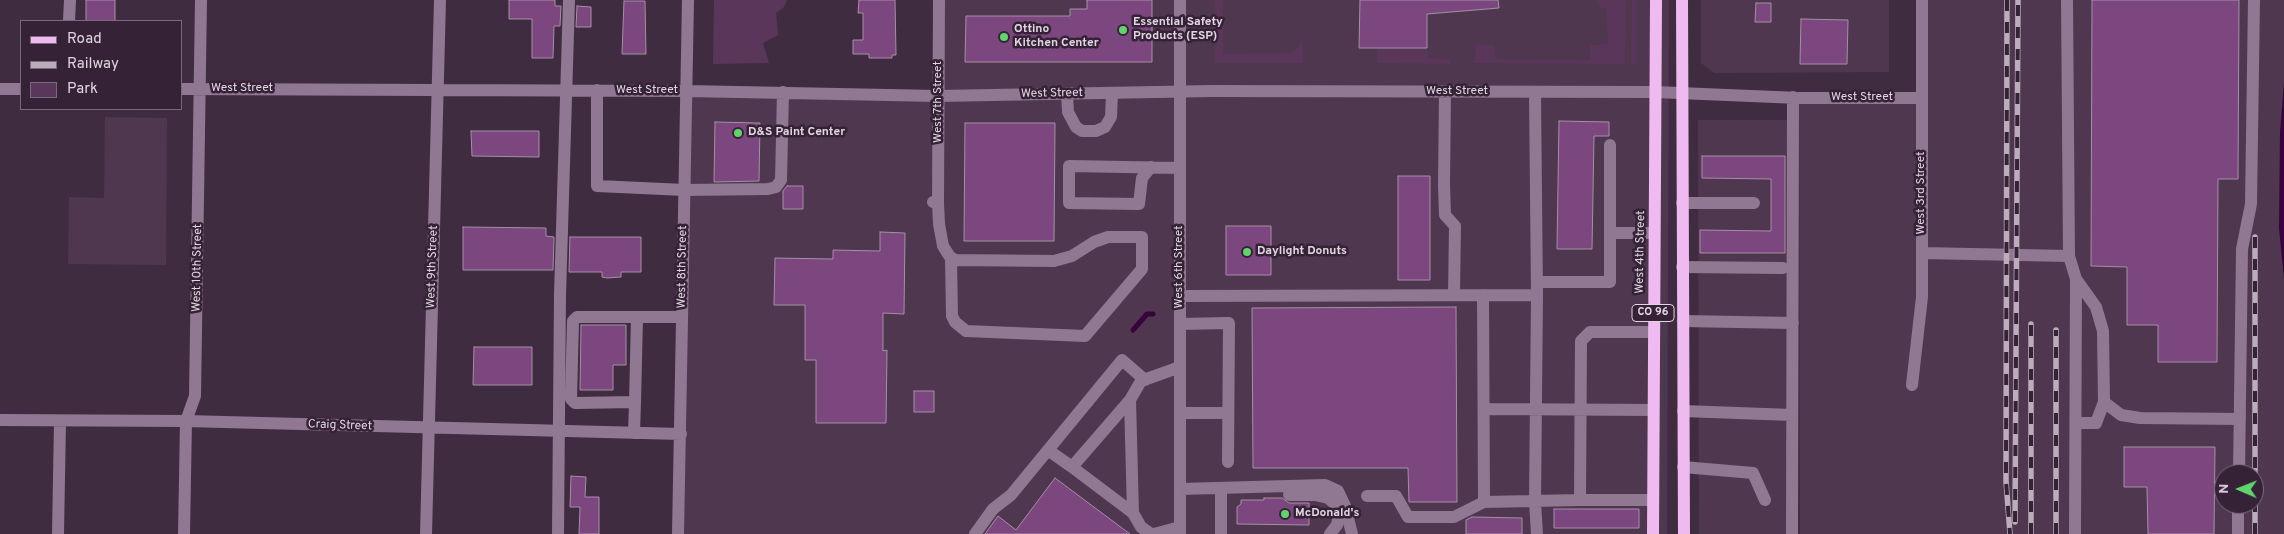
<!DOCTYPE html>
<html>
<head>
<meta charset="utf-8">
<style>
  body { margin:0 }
  #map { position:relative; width:2284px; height:534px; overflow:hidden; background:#402c41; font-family:Overpass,sans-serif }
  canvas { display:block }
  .legend { position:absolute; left:20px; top:20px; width:162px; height:90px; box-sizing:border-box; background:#352236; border:1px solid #7a6a7b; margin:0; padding:6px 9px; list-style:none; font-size:15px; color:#e1d5e2 }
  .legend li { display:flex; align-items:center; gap:10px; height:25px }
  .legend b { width:25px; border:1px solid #7a6a7b }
  .north { position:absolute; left:2214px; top:464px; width:50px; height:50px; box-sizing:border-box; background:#352236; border:1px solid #7a6a7b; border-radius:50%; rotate:271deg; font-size:14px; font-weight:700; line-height:20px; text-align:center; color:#e1d5e2 }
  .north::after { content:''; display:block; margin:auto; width:18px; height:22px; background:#60d56b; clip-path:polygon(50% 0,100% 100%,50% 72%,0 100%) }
</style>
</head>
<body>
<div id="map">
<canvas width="2284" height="534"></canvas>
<ul class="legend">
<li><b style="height:6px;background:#eebaef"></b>Road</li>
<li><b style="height:6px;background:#bbadbc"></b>Railway</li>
<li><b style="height:14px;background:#5a365b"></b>Park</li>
</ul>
<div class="north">N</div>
</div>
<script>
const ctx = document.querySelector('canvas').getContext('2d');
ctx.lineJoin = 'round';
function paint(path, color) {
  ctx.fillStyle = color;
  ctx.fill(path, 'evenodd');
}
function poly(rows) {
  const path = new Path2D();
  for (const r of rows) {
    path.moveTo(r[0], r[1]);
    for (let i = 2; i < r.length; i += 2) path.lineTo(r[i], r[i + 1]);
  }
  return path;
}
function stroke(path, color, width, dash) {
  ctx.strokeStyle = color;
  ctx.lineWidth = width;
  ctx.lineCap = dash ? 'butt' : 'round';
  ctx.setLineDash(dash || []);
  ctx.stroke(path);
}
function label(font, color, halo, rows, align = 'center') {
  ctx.font = font + ' Overpass,sans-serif';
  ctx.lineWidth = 5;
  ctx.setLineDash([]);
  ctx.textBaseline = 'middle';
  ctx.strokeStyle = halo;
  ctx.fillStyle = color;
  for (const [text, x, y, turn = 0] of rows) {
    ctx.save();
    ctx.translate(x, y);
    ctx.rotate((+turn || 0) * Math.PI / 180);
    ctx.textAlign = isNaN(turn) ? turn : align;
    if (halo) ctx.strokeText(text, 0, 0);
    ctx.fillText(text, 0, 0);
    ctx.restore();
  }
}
paint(poly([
  [939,0,1669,0,1667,534,679,534,687,91,938,95],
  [1701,0,1889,0,1889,72,1714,73,1701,63],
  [1922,0,2284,0,2284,534,1800,534,1799,98,1922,98],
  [2224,474,2254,474,2254,504,2224,504],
  [105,117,167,118,166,265,68,264,69,197,104,198],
  [1698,120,1791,120,1789,534,1699,534]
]), '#4e374f');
paint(poly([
  [714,0,787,0,784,7,776,13,778,35,763,43,769,63,713,64],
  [1215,0,1223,0,1223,54,1290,53,1296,50,1303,37,1303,63,1215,63],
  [1597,0,1626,0,1625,64,1474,63,1476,44,1494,45,1496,59,1590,60,1590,45,1608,44,1606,8,1598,7],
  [1632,0,1637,0,1637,64,1631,64],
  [1377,48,1427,48,1427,58,1450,59,1450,64,1377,63]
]), '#5a365b');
paint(poly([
  [2284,83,2284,279,2279,228,2280,133]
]), '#38033c');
stroke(poly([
  [1133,330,1147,314,1153,314]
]), '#38033c', 5);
const building = poly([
  [86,0,115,0,115,21,86,21,86,0],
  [509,0,555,0,555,6,561,6,560,26,554,26,553,58,532,58,532,19,509,19,509,0],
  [859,0,895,0,896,55,892,55,892,58,869,58,869,54,853,54,853,40,863,40,863,13,858,13,859,0],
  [1087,0,1152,0,1152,62,965,62,966,16,1070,16,1070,9,1087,9,1087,0],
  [1360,0,1498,0,1499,8,1427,14,1427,48,1359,48,1360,0],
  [2092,0,2239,0,2238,179,2218,179,2217,362,2158,362,2158,325,2127,325,2127,267,2091,266,2092,0],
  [624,1,645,1,646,54,622,54,624,1],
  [1756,3,1771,3,1771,22,1755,22,1756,3],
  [577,6,591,7,591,27,576,27,577,6],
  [1801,19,1848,20,1847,64,1800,64,1801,19],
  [1559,121,1609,122,1609,136,1594,136,1592,249,1557,249,1559,121],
  [715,122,760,123,759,181,714,182,715,122],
  [965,123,1055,123,1054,241,964,241,965,123],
  [471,131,539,131,539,157,472,156,471,131],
  [1702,156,1785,156,1785,253,1700,253,1700,230,1771,231,1771,179,1702,178,1702,156],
  [1398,176,1430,176,1430,280,1398,280,1398,176],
  [787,186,803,186,803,209,783,209,783,191,787,186],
  [1226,226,1271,226,1271,275,1226,275,1226,226],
  [463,227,546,228,546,236,554,237,553,270,463,270,463,227],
  [880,232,905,233,904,314,883,313,883,351,887,350,886,423,816,423,816,360,805,360,805,305,774,305,775,258,833,259,833,250,880,251,880,232],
  [570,237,641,237,641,272,621,272,621,277,607,278,602,277,602,272,569,272,570,237],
  [1456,307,1457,502,1409,502,1408,468,1253,468,1252,308,1456,307],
  [581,325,626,325,626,365,613,365,613,390,580,390,581,325],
  [474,347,532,347,532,385,473,385,474,347],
  [914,391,934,391,934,412,914,412,914,391],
  [2124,447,2215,447,2214,534,2148,534,2147,487,2124,487,2124,447],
  [571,476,586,477,585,497,599,497,599,534,579,534,580,507,570,507,571,476],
  [1055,478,1130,534,985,534,998,516,1016,530,1055,478],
  [1264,498,1282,498,1289,503,1309,503,1309,525,1237,524,1237,507,1241,504,1241,500,1264,500,1264,498],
  [1554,509,1639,509,1639,528,1554,528,1554,509],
  [1472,517,1522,518,1522,534,1466,534,1466,520,1472,517]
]);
paint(building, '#7c467e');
stroke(building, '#a68fa7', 1);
stroke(poly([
  [2067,0,2069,256],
  [69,21,70,0],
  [0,89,21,89],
  [181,89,687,91,938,96,1211,91,1655,92,1799,98,1922,98],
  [597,90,597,186,685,190,768,189,776,187,781,180,783,92],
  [1445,92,1444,185,1445,215,1455,226,1454,295],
  [1535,93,1537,295,1535,502,1537,534],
  [1067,94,1068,112,1076,127,1082,131,1096,131,1105,127,1111,117,1112,93],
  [1610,145,1610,233],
  [1151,167,1142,178,1139,204,1069,203,1069,166,1180,168],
  [933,202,938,203,939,224,943,246,950,257,955,260,1054,261,1072,256,1094,242,1108,237,1142,237,1142,269,1085,336,966,331,955,322,952,316,951,258],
  [938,203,939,0],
  [1682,203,1754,203],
  [1922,253,2069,256,2076,279,2075,534],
  [1682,267,1783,268],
  [1537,282,1610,282,1610,233,1654,233],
  [1483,295,1484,502],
  [1180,296,1537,295],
  [637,318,635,402,575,403,571,399,573,321,577,317,682,317],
  [1683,321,1793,323],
  [1180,324,1229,323,1228,462],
  [1912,385,1922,297,1922,0],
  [1130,400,1072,467,1133,513],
  [2104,402,2121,415,2140,418,2240,419],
  [1484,409,1653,410],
  [1683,411,1792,415],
  [1180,413,1228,413],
  [0,420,186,421,681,434],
  [2076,423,2096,423,2104,402,2103,331,2096,307,2076,279],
  [634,433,635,402],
  [1048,450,1072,467],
  [1683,467,1753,473,1765,500],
  [2239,474,2242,249,2251,204,2254,0],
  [1221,488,1221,534],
  [1180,489,1325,485,1338,491,1345,506,1352,534],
  [1289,495,1315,495,1328,498,1336,505,1339,515,1337,525,1330,534],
  [1367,496,1396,496,1408,517,1454,517,1484,502,1580,500,1581,341,1590,332,1653,332],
  [1580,500,1653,500],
  [58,534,60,421],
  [184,534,186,421,195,396,201,0],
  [426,534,440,0],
  [558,534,560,295,569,0],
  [678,534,688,0],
  [975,534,993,509,1011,495,1122,360,1145,380],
  [1151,534,1141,527,1133,513,1130,400,1141,381,1180,367],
  [1154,534,1180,527],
  [1180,534,1180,0],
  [1792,534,1793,97],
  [2238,534,2238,504]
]), '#917892', 12);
stroke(poly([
  [1682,0,1684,534],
  [1653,534,1656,0]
]), '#eebaef', 12);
const rail = poly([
  [2007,0,2006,481,2010,534],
  [2015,522,2018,0],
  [2031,534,2031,324],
  [2056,534,2056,330],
  [2255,534,2255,237]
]);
stroke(rail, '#bbadbc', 5.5);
stroke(rail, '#352236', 4, [11]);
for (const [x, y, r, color] of [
  [1123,30,5,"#60d56b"],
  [1004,37,5,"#60d56b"],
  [738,133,5,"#60d56b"],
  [1247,252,5,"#60d56b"],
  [1285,514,5,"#60d56b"]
]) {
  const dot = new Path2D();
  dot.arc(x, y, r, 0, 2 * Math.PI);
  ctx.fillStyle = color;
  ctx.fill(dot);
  stroke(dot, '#352236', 2);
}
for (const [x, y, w] of [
  [1653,313,42]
]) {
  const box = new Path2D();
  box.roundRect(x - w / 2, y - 8.5, w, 17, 4);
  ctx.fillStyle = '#352236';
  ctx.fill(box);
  stroke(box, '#e1d5e2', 1);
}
label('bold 11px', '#e1d5e2', null, [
  ["CO 96",1653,313]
]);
label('bold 12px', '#e1d5e2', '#352236', [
  ["Essential Safety",1133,23],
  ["Products (ESP)",1133,37],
  ["Ottino",1014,30],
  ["Kitchen Center",1014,44],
  ["D&S Paint Center",748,133],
  ["Daylight Donuts",1257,252],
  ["McDonald's",1295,514]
], 'left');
label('12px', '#e1d5e2', '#352236', [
  ["West Street",242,89],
  ["West Street",647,91],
  ["West Street",1457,92],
  ["West Street",1052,94,-1],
  ["West Street",1862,98],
  ["West 7th Street",939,102,-90],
  ["West 3rd Street",1922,193,-90],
  ["West 4th Street",1641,252,-89],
  ["West 9th Street",433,267,-88],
  ["West 8th Street",683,267,-89],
  ["West 6th Street",1180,267,-90],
  ["West 10th Street",198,268,-89],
  ["Craig Street",340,426,2]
]);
</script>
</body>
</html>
